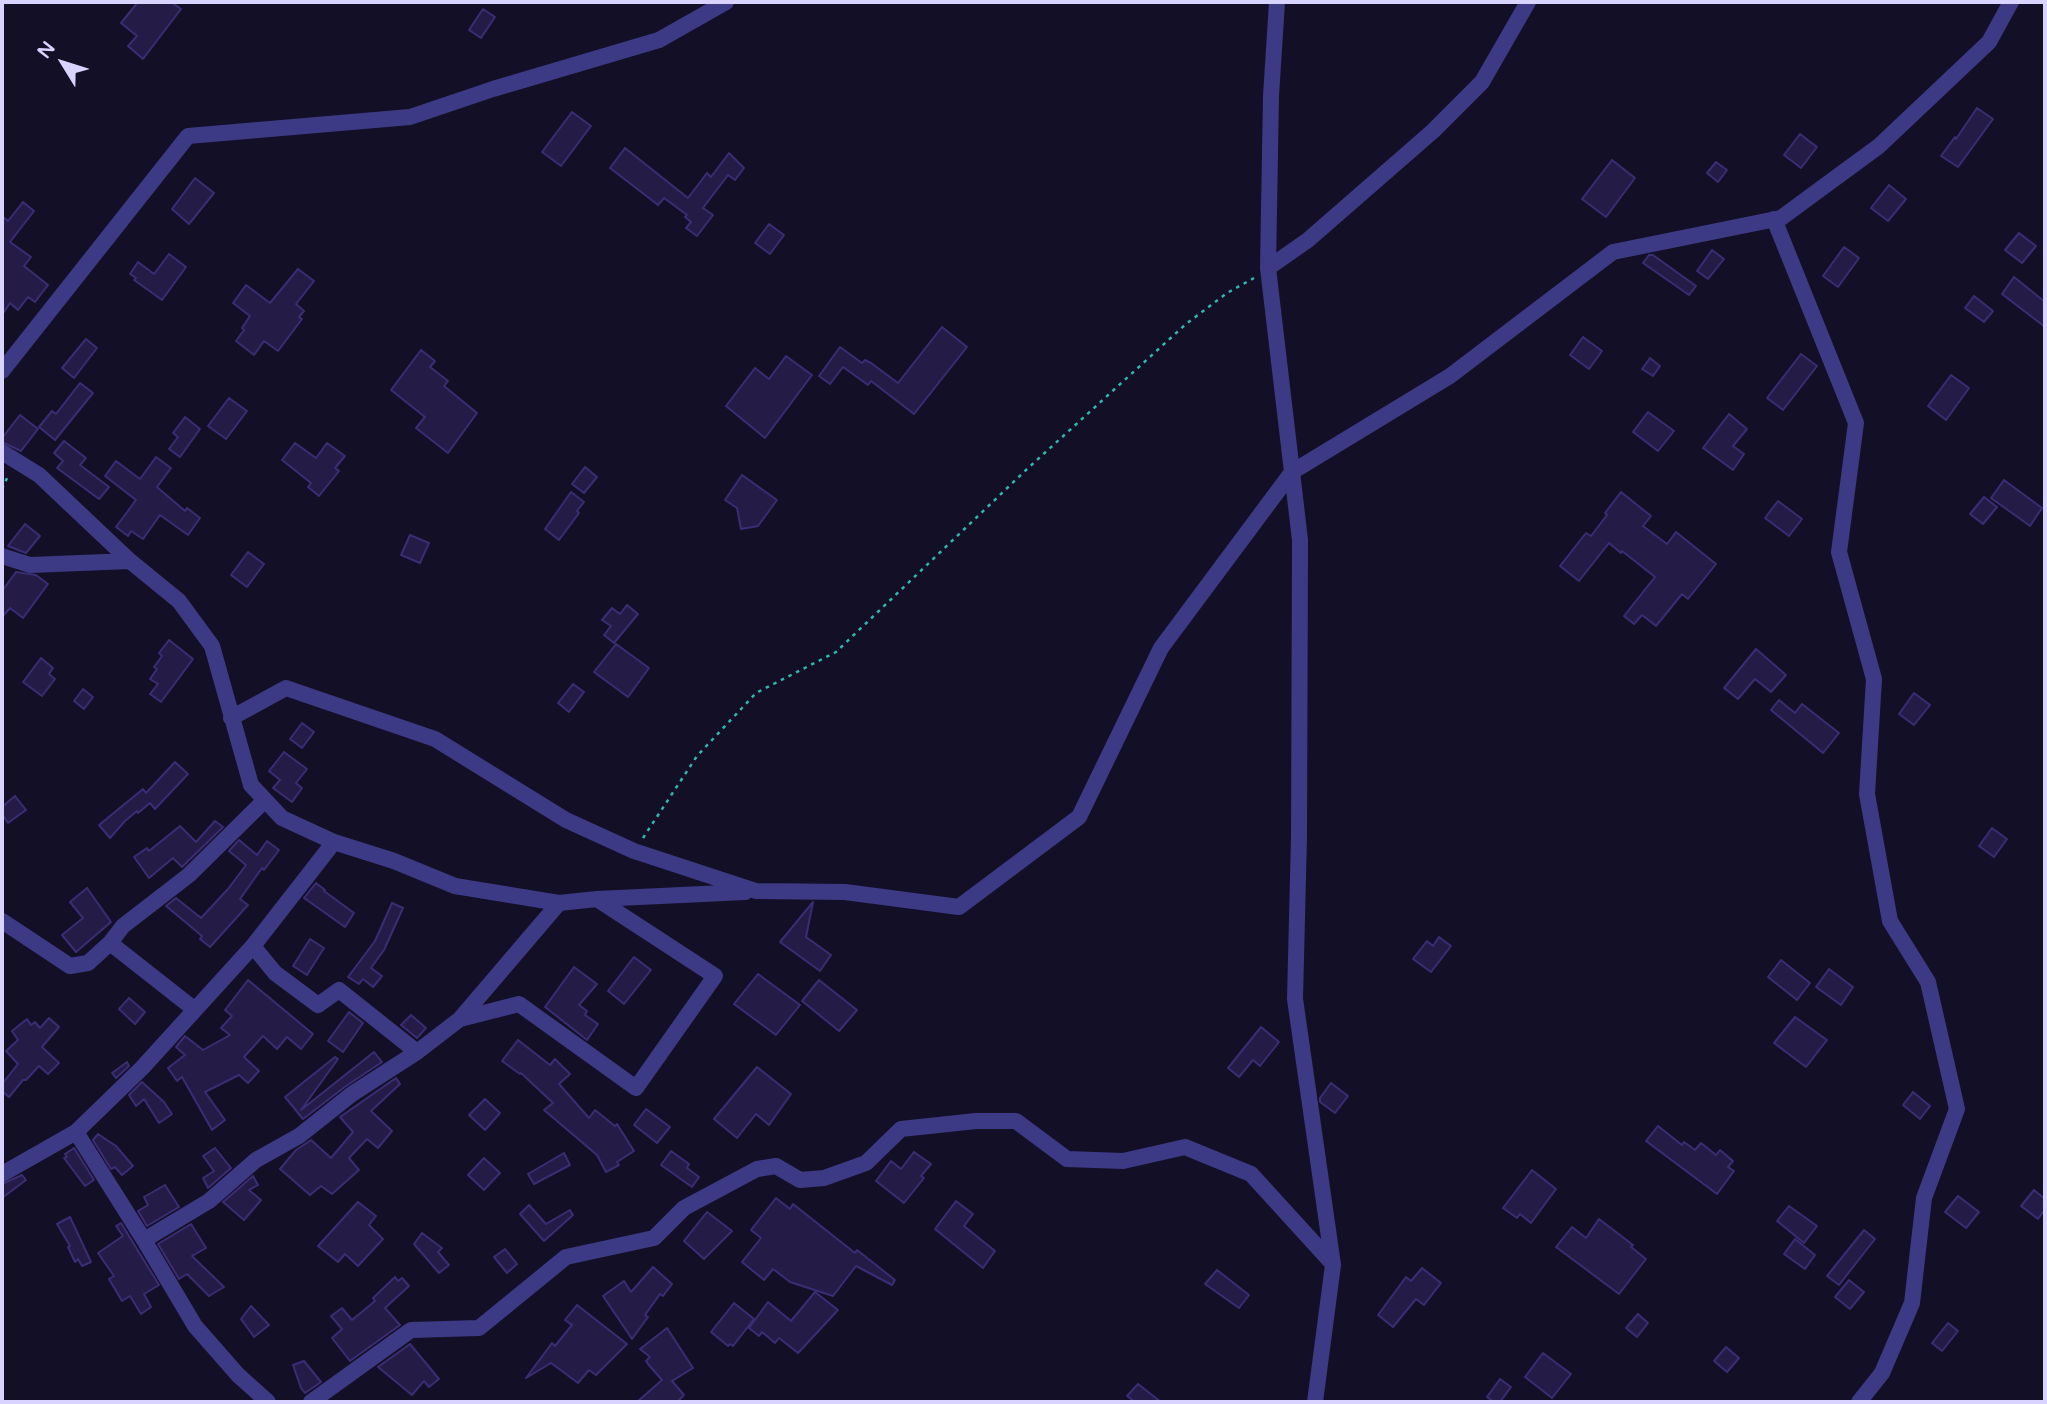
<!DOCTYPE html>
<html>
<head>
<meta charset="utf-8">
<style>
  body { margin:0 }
  #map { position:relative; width:2047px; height:1404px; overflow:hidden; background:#130f26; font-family:"Varela Round",sans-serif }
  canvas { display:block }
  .frame { position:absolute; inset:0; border:4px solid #d9d4ff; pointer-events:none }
  .north { position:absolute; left:28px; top:28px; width:70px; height:70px; -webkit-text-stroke:5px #130f26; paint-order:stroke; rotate:308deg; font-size:19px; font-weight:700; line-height:28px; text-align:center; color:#d9d4ff }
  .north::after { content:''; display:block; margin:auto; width:24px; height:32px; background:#d9d4ff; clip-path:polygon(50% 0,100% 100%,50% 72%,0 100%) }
</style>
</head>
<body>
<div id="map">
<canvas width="2047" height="1404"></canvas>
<div class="frame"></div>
<div class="north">N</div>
</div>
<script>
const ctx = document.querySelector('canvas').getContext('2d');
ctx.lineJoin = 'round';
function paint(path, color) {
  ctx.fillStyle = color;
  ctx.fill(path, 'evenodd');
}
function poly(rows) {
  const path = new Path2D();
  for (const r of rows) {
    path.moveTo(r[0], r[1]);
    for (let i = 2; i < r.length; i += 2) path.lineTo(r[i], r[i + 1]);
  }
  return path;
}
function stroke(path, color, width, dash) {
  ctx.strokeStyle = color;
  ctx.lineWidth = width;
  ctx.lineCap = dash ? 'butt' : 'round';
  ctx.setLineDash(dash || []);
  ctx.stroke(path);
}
const building = poly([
  [138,2,171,2,181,9,143,59,128,46,137,36,121,23,138,2],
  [483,9,495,17,481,38,469,30,483,9],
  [1977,108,1993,119,1958,167,1941,156,1955,137,1956,139,1977,108],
  [572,112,591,126,561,166,542,152,572,112],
  [1800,134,1817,147,1801,168,1784,155,1800,134],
  [625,148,688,198,707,173,711,177,729,153,744,168,735,180,728,175,703,208,713,215,697,236,686,228,691,222,685,217,687,215,664,198,658,205,610,168,625,148],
  [1612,160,1635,178,1606,217,1582,199,1612,160],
  [1716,162,1727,170,1718,182,1707,173,1716,162],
  [195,178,214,193,189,224,172,209,195,178],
  [1889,185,1906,199,1888,221,1871,208,1889,185],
  [23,202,34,211,10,242,31,257,24,266,48,285,35,302,28,297,18,310,10,303,2,315,2,216,8,221,23,202],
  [769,224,784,235,770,254,755,243,769,224],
  [2019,233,2036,246,2022,263,2005,250,2019,233],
  [1844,247,1859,258,1838,287,1823,276,1844,247],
  [1712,250,1724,259,1708,279,1697,271,1712,250],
  [169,254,186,267,162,300,134,280,136,278,130,274,138,262,154,274,169,254],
  [1649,255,1653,255,1696,286,1689,295,1643,263,1649,255],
  [298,269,314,281,296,304,304,311,299,317,302,319,278,351,264,341,254,355,236,341,244,330,242,328,250,316,233,303,246,285,270,303,298,269],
  [2014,277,2045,302,2045,327,2002,294,2014,277],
  [1974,296,1993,311,1984,322,1965,308,1974,296],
  [942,327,967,347,914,414,871,381,868,385,843,367,830,384,819,376,840,347,862,363,865,360,871,363,898,383,942,327],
  [1583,337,1602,351,1589,369,1570,355,1583,337],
  [86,339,97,348,74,378,62,368,86,339],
  [421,350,435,361,430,367,448,381,444,386,477,413,448,453,416,428,425,417,391,390,421,350],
  [1801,354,1817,366,1783,410,1767,398,1801,354],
  [786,356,812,375,765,438,726,406,755,368,769,379,786,356],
  [1650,358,1660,366,1653,376,1642,369,1650,358],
  [1951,375,1969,388,1946,420,1928,406,1951,375],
  [80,383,93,393,55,440,39,427,52,411,56,414,80,383],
  [229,398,247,411,226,439,208,426,229,398],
  [1648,412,1674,431,1658,451,1633,432,1648,412],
  [1729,414,1747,429,1733,446,1744,454,1733,470,1703,448,1729,414],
  [20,415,38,429,21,451,2,442,2,438,20,415],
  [185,417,200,429,180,457,169,449,178,437,173,433,185,417],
  [64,441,86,458,80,465,109,487,99,499,57,468,63,461,54,453,64,441],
  [295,443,316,458,327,443,345,456,335,468,339,471,319,496,308,487,311,483,282,460,295,443],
  [156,457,171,468,157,487,185,511,187,508,200,518,188,535,160,515,143,539,131,531,128,536,116,527,136,500,105,476,116,461,140,479,156,457],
  [585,467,597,477,584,493,572,484,585,467],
  [742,475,777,500,758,526,741,529,737,508,725,500,742,475],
  [2004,480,2042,508,2030,526,1991,498,2004,480],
  [571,492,584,502,577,511,579,513,559,540,545,529,571,492],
  [1621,492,1651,516,1643,526,1667,544,1676,532,1716,564,1688,599,1682,594,1656,626,1642,615,1634,624,1624,616,1655,577,1622,551,1621,553,1609,543,1579,581,1560,566,1586,533,1591,536,1607,515,1605,513,1621,492],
  [1984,497,1997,507,1983,524,1970,514,1984,497],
  [1778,501,1802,519,1789,536,1765,518,1778,501],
  [25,524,40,536,26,553,8,546,25,524],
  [410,535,429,543,420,563,401,555,410,535],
  [248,552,264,564,247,587,231,575,248,552],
  [16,572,36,575,48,584,23,618,10,608,2,617,2,591,16,572],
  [627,605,638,614,614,643,604,635,611,626,602,620,612,608,620,614,627,605],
  [169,640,193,659,161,702,150,694,158,684,150,679,157,669,154,667,162,656,159,653,169,640],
  [616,644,649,668,628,697,594,672,616,644],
  [1756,649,1786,675,1771,692,1755,679,1738,699,1724,688,1756,649],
  [41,658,53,668,49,674,55,679,42,696,23,682,41,658],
  [573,684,584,692,569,712,558,703,573,684],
  [83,689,93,697,84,709,74,701,83,689],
  [1914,693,1930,705,1914,725,1899,714,1914,693],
  [1779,700,1795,713,1802,704,1839,733,1823,753,1771,710,1779,700],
  [302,723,314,732,302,748,290,739,302,723],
  [284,752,307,769,296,783,302,788,292,802,273,788,280,780,269,771,284,752],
  [175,762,188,774,155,809,150,803,138,813,137,811,125,821,110,838,99,825,143,789,146,793,175,762],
  [15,796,26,810,8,823,2,814,2,807,15,796],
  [215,821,223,827,182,867,173,858,149,878,134,857,147,848,149,851,180,826,196,842,215,821],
  [1992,828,2007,839,1994,857,1979,846,1992,828],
  [239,840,257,855,267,841,279,850,264,870,262,868,240,899,248,905,210,947,200,939,202,936,166,906,176,898,201,918,228,889,246,865,229,851,239,840],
  [316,883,325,890,324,891,354,913,345,927,304,898,316,883],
  [87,888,111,922,76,952,62,935,83,918,70,902,87,888],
  [813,902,806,937,831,955,820,971,780,942,813,902],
  [392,903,403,908,384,950,371,968,382,976,373,987,363,979,359,984,348,977,375,941,392,903],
  [1439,937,1451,946,1431,972,1413,959,1427,941,1433,946,1439,937],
  [310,939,324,948,307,975,293,966,310,939],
  [634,957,651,970,624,1004,608,991,634,957],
  [1781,960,1810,983,1797,1000,1768,977,1781,960],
  [574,967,597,984,579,1005,587,1011,585,1015,598,1024,587,1040,545,1007,574,967],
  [1829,969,1853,987,1841,1005,1816,987,1829,969],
  [758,974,800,1005,776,1035,734,1004,758,974],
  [248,980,313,1034,301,1049,287,1037,277,1049,263,1036,244,1057,259,1071,248,1083,239,1075,205,1092,225,1120,212,1130,182,1077,177,1081,168,1068,185,1055,176,1047,185,1036,203,1050,230,1035,221,1028,232,1016,225,1010,248,980],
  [819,980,857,1010,839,1031,802,1001,819,980],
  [129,998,145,1012,135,1024,119,1009,129,998],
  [349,1012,363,1023,343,1052,328,1041,349,1012],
  [411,1015,426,1028,417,1038,401,1025,411,1015],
  [1795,1017,1827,1040,1806,1067,1774,1043,1795,1017],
  [49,1018,59,1027,42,1047,59,1063,48,1074,39,1066,26,1080,23,1080,9,1097,2,1091,2,1084,18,1064,6,1051,18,1040,12,1031,27,1019,31,1025,35,1022,40,1028,49,1018],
  [1261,1027,1279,1042,1260,1066,1253,1060,1239,1077,1228,1068,1261,1027],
  [518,1040,550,1065,555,1059,570,1074,559,1084,589,1118,595,1110,615,1126,617,1124,634,1151,617,1162,619,1165,606,1172,597,1155,544,1110,553,1103,521,1073,520,1074,502,1061,518,1040],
  [374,1052,382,1062,346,1086,303,1119,285,1097,335,1057,338,1059,301,1110,374,1052],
  [127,1062,129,1066,116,1078,112,1073,127,1062],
  [757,1067,791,1094,769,1125,756,1114,737,1138,714,1119,757,1067],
  [396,1078,400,1084,371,1111,392,1131,378,1148,367,1139,349,1158,359,1170,332,1194,321,1186,310,1195,280,1169,296,1150,311,1140,331,1158,353,1132,340,1117,396,1078],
  [142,1082,164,1102,172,1114,159,1123,144,1099,136,1106,129,1095,142,1082],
  [1331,1083,1348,1096,1335,1113,1320,1102,1320,1098,1331,1083],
  [1913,1092,1930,1106,1920,1119,1903,1105,1913,1092],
  [485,1099,500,1113,485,1130,469,1115,485,1099],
  [646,1109,670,1127,657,1143,634,1125,646,1109],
  [1658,1126,1682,1145,1684,1142,1695,1150,1701,1143,1716,1155,1720,1150,1733,1161,1728,1167,1734,1171,1717,1194,1646,1141,1658,1126],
  [98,1134,116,1146,133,1166,122,1175,115,1167,111,1169,93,1140,98,1134],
  [74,1148,94,1180,85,1186,64,1158,67,1157,65,1154,74,1148],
  [215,1148,231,1168,208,1188,203,1178,214,1171,203,1156,215,1148],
  [671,1151,689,1164,687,1168,699,1177,692,1187,661,1165,671,1151],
  [914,1152,931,1164,921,1176,924,1178,904,1203,876,1181,891,1161,901,1169,914,1152],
  [564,1153,570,1165,534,1184,528,1174,564,1153],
  [484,1158,500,1173,484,1190,468,1175,484,1158],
  [1532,1170,1556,1189,1531,1223,1520,1214,1517,1218,1503,1208,1532,1170],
  [22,1175,26,1180,2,1198,2,1184,22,1175],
  [253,1176,258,1185,249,1190,261,1200,244,1220,223,1202,253,1176],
  [165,1185,179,1207,147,1226,138,1211,148,1205,144,1197,165,1185],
  [2034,1190,2045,1199,2045,1209,2038,1219,2021,1206,2034,1190],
  [1958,1196,1979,1212,1966,1228,1945,1212,1958,1196],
  [776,1198,790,1209,793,1204,855,1253,857,1250,895,1280,892,1285,856,1266,833,1296,790,1282,773,1269,764,1280,742,1262,761,1238,751,1230,776,1198],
  [956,1201,973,1214,964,1226,995,1251,983,1268,935,1229,956,1201],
  [358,1202,376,1216,369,1225,383,1239,358,1266,345,1254,338,1262,318,1246,358,1202],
  [529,1205,546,1224,570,1210,573,1215,544,1241,520,1214,529,1205],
  [1789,1206,1817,1226,1804,1243,1777,1221,1789,1206],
  [707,1212,732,1231,704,1259,684,1241,707,1212],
  [70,1217,91,1262,82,1266,78,1259,75,1262,68,1247,70,1246,57,1224,70,1217],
  [1599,1219,1633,1245,1631,1247,1646,1259,1619,1294,1556,1247,1572,1227,1586,1238,1599,1219],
  [121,1223,159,1285,144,1294,151,1307,141,1314,130,1296,122,1301,109,1279,114,1276,98,1253,123,1236,116,1226,121,1223],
  [191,1224,206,1248,192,1256,224,1287,209,1296,187,1274,179,1279,158,1244,191,1224],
  [1864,1230,1875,1239,1839,1285,1827,1276,1864,1230],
  [422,1233,442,1248,438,1252,449,1265,439,1273,414,1244,422,1233],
  [1795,1239,1815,1255,1805,1269,1784,1254,1795,1239],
  [505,1249,517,1264,507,1273,494,1257,505,1249],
  [653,1267,672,1284,663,1296,660,1294,645,1315,648,1317,632,1339,603,1296,624,1281,631,1292,653,1267],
  [1422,1268,1441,1283,1424,1305,1416,1299,1393,1327,1378,1315,1406,1277,1411,1281,1422,1268],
  [1217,1270,1249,1295,1239,1308,1205,1284,1217,1270],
  [395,1277,398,1281,402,1278,409,1286,385,1308,400,1325,350,1361,332,1338,342,1329,331,1316,342,1308,352,1320,375,1301,373,1298,395,1277],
  [1849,1280,1864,1292,1850,1309,1835,1297,1849,1280],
  [815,1292,838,1310,798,1353,779,1338,775,1343,762,1332,759,1336,749,1328,768,1302,791,1321,815,1292],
  [734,1303,754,1319,733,1346,730,1344,728,1346,711,1332,734,1303],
  [577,1305,627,1344,596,1375,589,1370,578,1383,551,1363,526,1378,552,1343,555,1346,572,1325,565,1320,577,1305],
  [251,1306,269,1325,254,1337,241,1319,251,1306],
  [1638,1314,1648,1323,1637,1337,1626,1328,1638,1314],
  [1948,1323,1958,1331,1942,1351,1932,1343,1948,1323],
  [667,1328,693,1368,672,1381,684,1395,677,1402,637,1402,662,1380,648,1364,646,1361,650,1357,640,1349,667,1328],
  [410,1344,439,1379,429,1387,424,1381,412,1395,378,1367,410,1344],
  [1726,1347,1739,1358,1727,1372,1714,1361,1726,1347],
  [1543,1353,1571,1374,1552,1398,1525,1377,1543,1353],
  [304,1361,321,1382,305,1393,301,1388,293,1365,304,1361],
  [1500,1379,1511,1387,1500,1402,1494,1402,1487,1397,1500,1379],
  [1138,1384,1161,1402,1135,1402,1127,1396,1138,1384]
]);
paint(building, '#241b47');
stroke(building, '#3b2d73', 2);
stroke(poly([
  [2,489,8,476],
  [643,838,697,756,756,693,836,652,1026,470,1186,324,1227,293,1254,278]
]), '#2fb8b0', 2.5, [3.5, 5]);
stroke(poly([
  [1277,2,1271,96,1268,268,1300,540,1299,837,1295,999,1333,1265,1315,1402],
  [1774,219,1856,423,1839,552,1874,679,1867,794,1890,921,1928,982,1957,1109,1924,1198,1912,1303,1882,1373,1859,1402],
  [1268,268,1308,240,1433,131,1482,82,1528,2],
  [2,371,188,136,410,117,493,89,659,40,726,2],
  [2,452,39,475,130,561],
  [2,556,30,565,130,561,179,601,212,646,251,785,282,818,334,842,394,861,455,886,559,903,597,899,715,976,636,1088,519,1004,460,1019],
  [231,718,286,688,435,739,566,820,634,851,756,891,845,892,959,907,1079,817,1161,648,1292,472,1450,376,1613,252,1781,218,1879,146,1989,42,2011,2],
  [597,899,745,892],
  [2,921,70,966,88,963,110,943],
  [253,946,275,973,318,1005,339,990,417,1052,460,1019,559,903],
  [194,1009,110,943,123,926,189,875,265,800],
  [76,1132,144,1240,195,1326,238,1375,268,1402],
  [2,1174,76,1132,142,1068,253,946,334,842],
  [144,1240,209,1201,256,1160,299,1136,352,1094,417,1052],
  [311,1402,411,1330,479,1328,566,1257,654,1238,684,1208,757,1169,776,1166,800,1180,824,1178,866,1163,901,1129,976,1121,1016,1121,1067,1159,1123,1161,1185,1147,1251,1174,1333,1264]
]), '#3d3a85', 16);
</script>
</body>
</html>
